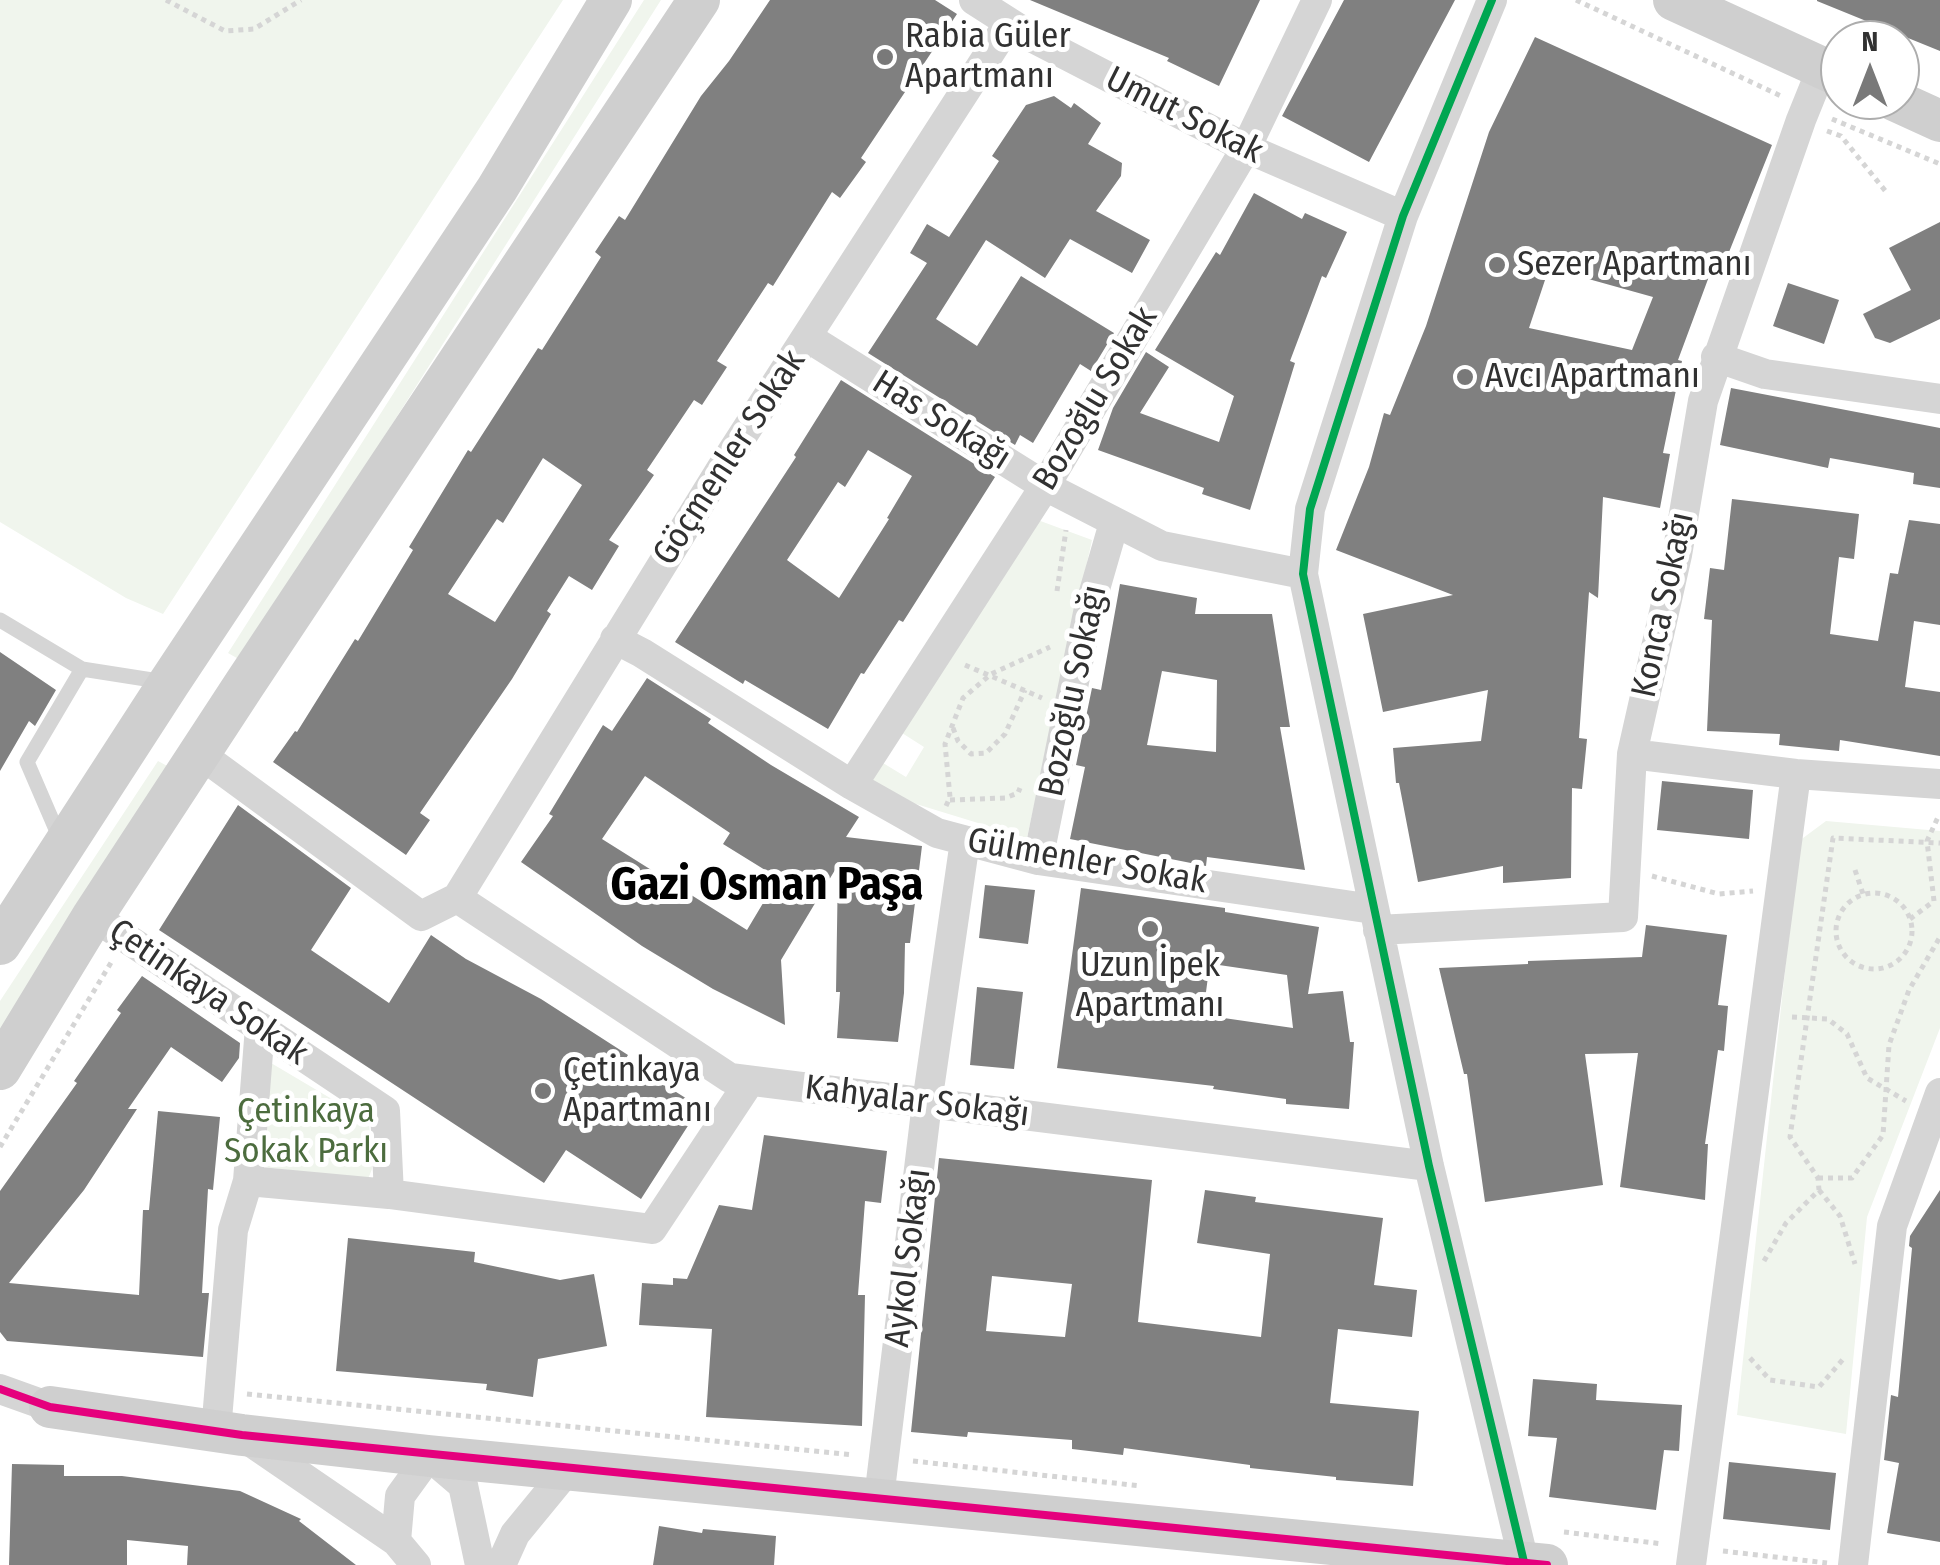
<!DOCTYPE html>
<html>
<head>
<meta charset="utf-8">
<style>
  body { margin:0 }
  #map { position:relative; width:1940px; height:1565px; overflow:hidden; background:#fff; font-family:"Fira Sans Condensed",sans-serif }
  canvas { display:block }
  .north { position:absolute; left:1820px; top:20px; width:100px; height:100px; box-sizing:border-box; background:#fff; border:2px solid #adadad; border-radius:50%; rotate:0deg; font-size:28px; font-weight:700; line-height:40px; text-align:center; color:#313131 }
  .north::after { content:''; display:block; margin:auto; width:35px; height:45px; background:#797979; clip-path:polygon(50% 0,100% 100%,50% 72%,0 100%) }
</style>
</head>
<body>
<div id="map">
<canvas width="1940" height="1565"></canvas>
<div class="north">N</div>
</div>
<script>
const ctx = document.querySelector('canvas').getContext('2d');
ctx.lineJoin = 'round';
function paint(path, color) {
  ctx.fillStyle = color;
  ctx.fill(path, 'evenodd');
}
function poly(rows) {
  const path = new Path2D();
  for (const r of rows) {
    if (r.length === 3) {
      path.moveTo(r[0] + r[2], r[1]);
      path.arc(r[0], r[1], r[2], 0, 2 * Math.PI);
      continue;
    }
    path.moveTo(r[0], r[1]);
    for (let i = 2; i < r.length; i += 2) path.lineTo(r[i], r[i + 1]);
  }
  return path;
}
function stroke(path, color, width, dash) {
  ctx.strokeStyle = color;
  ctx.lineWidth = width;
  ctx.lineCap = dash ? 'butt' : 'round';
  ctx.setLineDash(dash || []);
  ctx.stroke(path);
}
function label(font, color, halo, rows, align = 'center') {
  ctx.font = font + ' "Fira Sans Condensed",sans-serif';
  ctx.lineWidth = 10;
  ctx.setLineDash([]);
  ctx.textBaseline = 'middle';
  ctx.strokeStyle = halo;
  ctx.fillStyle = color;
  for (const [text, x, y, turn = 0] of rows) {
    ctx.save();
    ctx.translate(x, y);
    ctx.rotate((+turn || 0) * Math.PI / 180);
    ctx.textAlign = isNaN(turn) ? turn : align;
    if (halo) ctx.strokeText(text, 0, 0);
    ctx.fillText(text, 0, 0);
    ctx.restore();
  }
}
paint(poly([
  [563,0,163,614,126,598,0,522,0,0],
  [644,0,661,0,242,661,228,653],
  [1035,519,1092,540,1027,838,903,800,871,783,883,763,906,777,924,747,902,733],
  [158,761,171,768,0,1034,0,1001],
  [1826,821,1940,831,1940,1028,1867,1217,1846,1434,1737,1415,1799,841],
  [271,1063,369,1121,372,1169,368,1179,262,1167]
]), '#f0f5ed');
paint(poly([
  [770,0,935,0,957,14,861,158,866,162,840,198,832,192,773,286,768,283,717,361,727,367,702,405,694,400,647,470,654,475,609,540,619,546,592,590,569,576,547,611,551,614,512,679,420,813,430,820,406,855,273,762,295,731,297,732,355,639,358,641,413,550,409,547,468,450,471,452,538,348,542,350,601,257,595,252,619,216,625,220,701,96,729,61],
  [543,458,582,485,495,622,448,594,497,519,503,523],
  [1030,0,1260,0,1219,86,1167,61,1169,58],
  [1344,0,1455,0,1369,162,1282,116],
  [1817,0,1940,0,1940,51,1817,1],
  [1535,37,1772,145,1723,267,1714,263,1678,360,1682,361,1663,453,1670,454,1660,508,1603,497,1598,598,1589,592,1579,738,1587,739,1582,789,1572,788,1571,878,1503,883,1503,866,1418,882,1399,783,1396,783,1393,748,1481,741,1488,690,1383,712,1363,614,1453,595,1336,550,1369,467,1384,413,1390,415,1426,326,1489,132],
  [1549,268,1653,297,1632,350,1529,328],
  [1054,96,1071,108,1074,103,1101,123,1088,144,1122,163,1121,176,1096,211,1150,240,1132,273,1070,239,1045,278,986,240,936,319,977,346,1021,276,1114,333,1091,371,1080,364,1033,443,1020,435,1015,445,868,353,927,263,910,253,927,224,949,237,999,161,992,156,1026,105],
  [1254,193,1302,219,1305,213,1347,232,1326,278,1322,276,1290,361,1295,363,1250,510,1202,494,1204,488,1098,450,1113,408,1146,352,1169,367,1140,413,1219,442,1234,396,1155,350,1216,252,1220,255],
  [1940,222,1940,319,1890,343,1875,338,1863,314,1911,290,1889,248],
  [1788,283,1839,300,1824,344,1773,326],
  [841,380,995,477,903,622,899,620,864,674,861,673,828,729,745,680,743,684,675,642,796,457,794,455],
  [868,450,912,476,887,518,889,519,839,598,787,560,838,482,845,487],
  [1731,388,1940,428,1940,488,1913,484,1914,473,1830,458,1828,468,1720,445],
  [1732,499,1859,514,1854,559,1839,557,1830,634,1878,641,1890,573,1898,574,1909,520,1940,524,1940,625,1914,621,1905,687,1940,692,1940,756,1840,740,1839,751,1779,745,1780,734,1707,731,1712,620,1704,619,1710,568,1724,570],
  [1120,584,1197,598,1195,614,1272,614,1290,727,1280,727,1305,870,1207,857,1206,866,1070,839,1085,767,1076,765,1092,688,1101,690],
  [1162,671,1217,680,1216,752,1147,745],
  [0,652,56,690,35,726,29,721,0,771],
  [647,678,711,719,708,723,771,765,859,817,846,837,922,846,910,943,905,943,904,993,898,1042,837,1038,840,992,836,992,838,865,781,960,785,1025,713,989,642,946,521,862,553,816,549,814,603,725,612,731],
  [645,776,730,833,723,844,778,878,747,930,602,839],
  [1662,781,1753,790,1749,839,1657,830],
  [238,805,351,888,311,950,389,1003,431,935,466,959,541,999,628,1055,625,1060,700,1107,641,1199,566,1150,544,1183,159,930],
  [985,885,1035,890,1028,944,979,938],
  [1081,888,1225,908,1225,912,1319,927,1308,994,1343,991,1350,1042,1354,1042,1349,1109,1286,1104,1286,1099,1213,1089,1214,1086,1057,1068],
  [1219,965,1287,975,1293,1028,1203,1015,1209,969,1218,970],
  [1646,925,1727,935,1718,1005,1728,1006,1724,1051,1718,1050,1705,1144,1708,1144,1705,1200,1620,1187,1638,1053,1585,1054,1603,1185,1485,1202,1467,1074,1464,1074,1439,968,1528,964,1528,961,1642,957],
  [142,976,240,1043,239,1058,222,1082,171,1047,128,1109,137,1109,84,1190,9,1283,139,1295,143,1210,149,1210,158,1111,220,1117,213,1190,208,1189,202,1293,209,1293,203,1357,7,1341,0,1332,0,1191,77,1083,74,1081,121,1013,117,1010],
  [977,987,1023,992,1014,1069,970,1065],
  [764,1135,887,1151,881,1203,865,1201,858,1295,865,1295,862,1426,706,1417,712,1329,639,1325,642,1283,673,1285,673,1278,687,1279,719,1205,752,1210],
  [939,1158,1152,1180,1138,1322,1261,1337,1270,1254,1197,1243,1205,1190,1256,1197,1255,1202,1383,1218,1374,1285,1417,1290,1412,1337,1338,1329,1330,1403,1419,1411,1413,1486,1336,1480,1336,1477,1250,1468,1250,1465,1124,1448,1123,1455,1072,1449,1072,1440,968,1432,967,1437,911,1432],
  [992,1276,1072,1284,1065,1337,986,1331],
  [1940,1190,1940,1542,1887,1533,1899,1463,1884,1460,1891,1395,1898,1397,1912,1248,1909,1246,1910,1236],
  [348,1238,475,1252,474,1262,560,1280,594,1274,607,1346,538,1359,533,1397,486,1390,487,1384,336,1371],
  [1533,1379,1597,1384,1596,1400,1682,1405,1679,1451,1664,1450,1656,1510,1549,1497,1557,1438,1528,1436],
  [1729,1462,1836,1473,1830,1530,1723,1519],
  [12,1464,64,1465,64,1476,122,1476,240,1491,301,1519,299,1521,356,1565,187,1565,188,1546,127,1540,127,1565,9,1565],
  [659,1526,702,1533,703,1529,776,1536,774,1565,653,1565]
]), '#808080');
stroke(poly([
  [166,0,225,31,254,29,301,0],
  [1576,0,1781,96],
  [1832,119,1940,164],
  [1827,131,1841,136,1887,193],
  [1057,591,1066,530],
  [965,665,1042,698],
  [953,728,958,741,971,754,986,753,1005,734,1025,690],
  [950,800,1005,798,1018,793,1020,788],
  [946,806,950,797,945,744,963,698,991,674,1050,647],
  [1855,870,1863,894],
  [1652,876,1719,894,1753,891],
  [1874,931,38],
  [1910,919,1934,901,1927,841,1939,815],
  [1792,1017,1828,1019,1847,1034,1867,1078,1906,1101],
  [0,1147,112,961],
  [1818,1178,1852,1178,1883,1135,1889,1045,1909,990,1940,937],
  [1819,1190,1840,1216,1855,1264],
  [1764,1261,1786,1223,1819,1190,1818,1178,1790,1137,1833,838,1940,843],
  [1750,1358,1770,1380,1819,1387,1845,1357],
  [247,1394,853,1455],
  [913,1461,1141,1486],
  [1564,1532,1663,1544],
  [1723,1551,1827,1563]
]), '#d5d5d5', 5, [5, 5]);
stroke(poly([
  [0,620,82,669],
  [61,841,27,762,82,669,165,682]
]), '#d5d5d5', 15);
stroke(poly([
  [974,0,1035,39,1246,148,1403,216],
  [1492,0,1403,216,1310,509,1303,574,1429,1166,1524,1562],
  [807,337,1045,486,1162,546,1303,574],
  [1716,357,1765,374,1940,399],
  [615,639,642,653,852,785,937,833,1038,860,1373,909],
  [200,754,421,916,457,898],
  [1632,754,1796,774,1940,784],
  [852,785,1045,486,1246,148,1317,0],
  [1038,860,1088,613,1114,523],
  [457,898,721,469,1009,23],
  [457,898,730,1078,1429,1166],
  [93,916,385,1111,389,1194,652,1229,750,1081],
  [1378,930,1623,917,1632,754,1677,555,1703,401,1801,120,1822,68],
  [260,1027,248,1181,389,1194],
  [0,1389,50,1407],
  [216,1431,233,1230,248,1181],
  [244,1437,396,1541,416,1565],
  [879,1498,927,1103,965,841],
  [396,1541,400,1496,429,1456,463,1485,480,1565],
  [501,1565,515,1534,570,1467],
  [1691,1565,1796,774],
  [1853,1565,1892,1226,1940,1093]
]), '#d5d5d5', 30);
stroke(poly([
  [1674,0,1840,76],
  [1894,100,1940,121],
  [0,944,169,683,497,189,611,0],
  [0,1069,93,916,244,685,699,0],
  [50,1407,242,1435,429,1456,1547,1565]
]), '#cfcfcf', 42);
stroke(poly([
  [1492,0,1403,216,1310,509,1303,574,1429,1166,1524,1562]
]), '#00a651', 8);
stroke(poly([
  [0,1389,50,1407,242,1435,1547,1565]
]), '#e5007d', 8);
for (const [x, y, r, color] of [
  [885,57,10,"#797979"],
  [1497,265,10,"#797979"],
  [1465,377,10,"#797979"],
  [1150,929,10,"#797979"],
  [543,1091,10,"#797979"]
]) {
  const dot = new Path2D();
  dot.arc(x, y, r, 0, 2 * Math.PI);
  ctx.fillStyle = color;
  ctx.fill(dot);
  stroke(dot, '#fff', 4);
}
label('35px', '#313131', '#fff', [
  ["Rabia Güler",905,37],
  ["Apartmanı",905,77],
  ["Sezer Apartmanı",1517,265],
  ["Avcı Apartmanı",1485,377],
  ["Uzun İpek",1150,966,"center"],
  ["Apartmanı",1150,1006,"center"],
  ["Çetinkaya",563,1071],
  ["Apartmanı",563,1111]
], 'left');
label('35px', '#313131', '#fff', [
  ["Umut Sokak",1184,116,27],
  ["Bozoğlu Sokak",1096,399,-59],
  ["Has Sokağı",941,421,32],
  ["Göçmenler Sokak",730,458,-57],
  ["Konca Sokağı",1664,605,-78],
  ["Bozoğlu Sokağı",1074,691,-78],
  ["Gülmenler Sokak",1087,862,10],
  ["Çetinkaya Sokak",208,993,34],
  ["Kahyalar Sokağı",917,1102,7],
  ["Aykol Sokağı",909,1258,-83]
]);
label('35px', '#4c6c3e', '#fff', [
  ["Çetinkaya",306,1112],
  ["Sokak Parkı",306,1152]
]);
label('bold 45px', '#000', '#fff', [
  ["Gazi Osman Paşa",767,886]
]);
</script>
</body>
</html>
